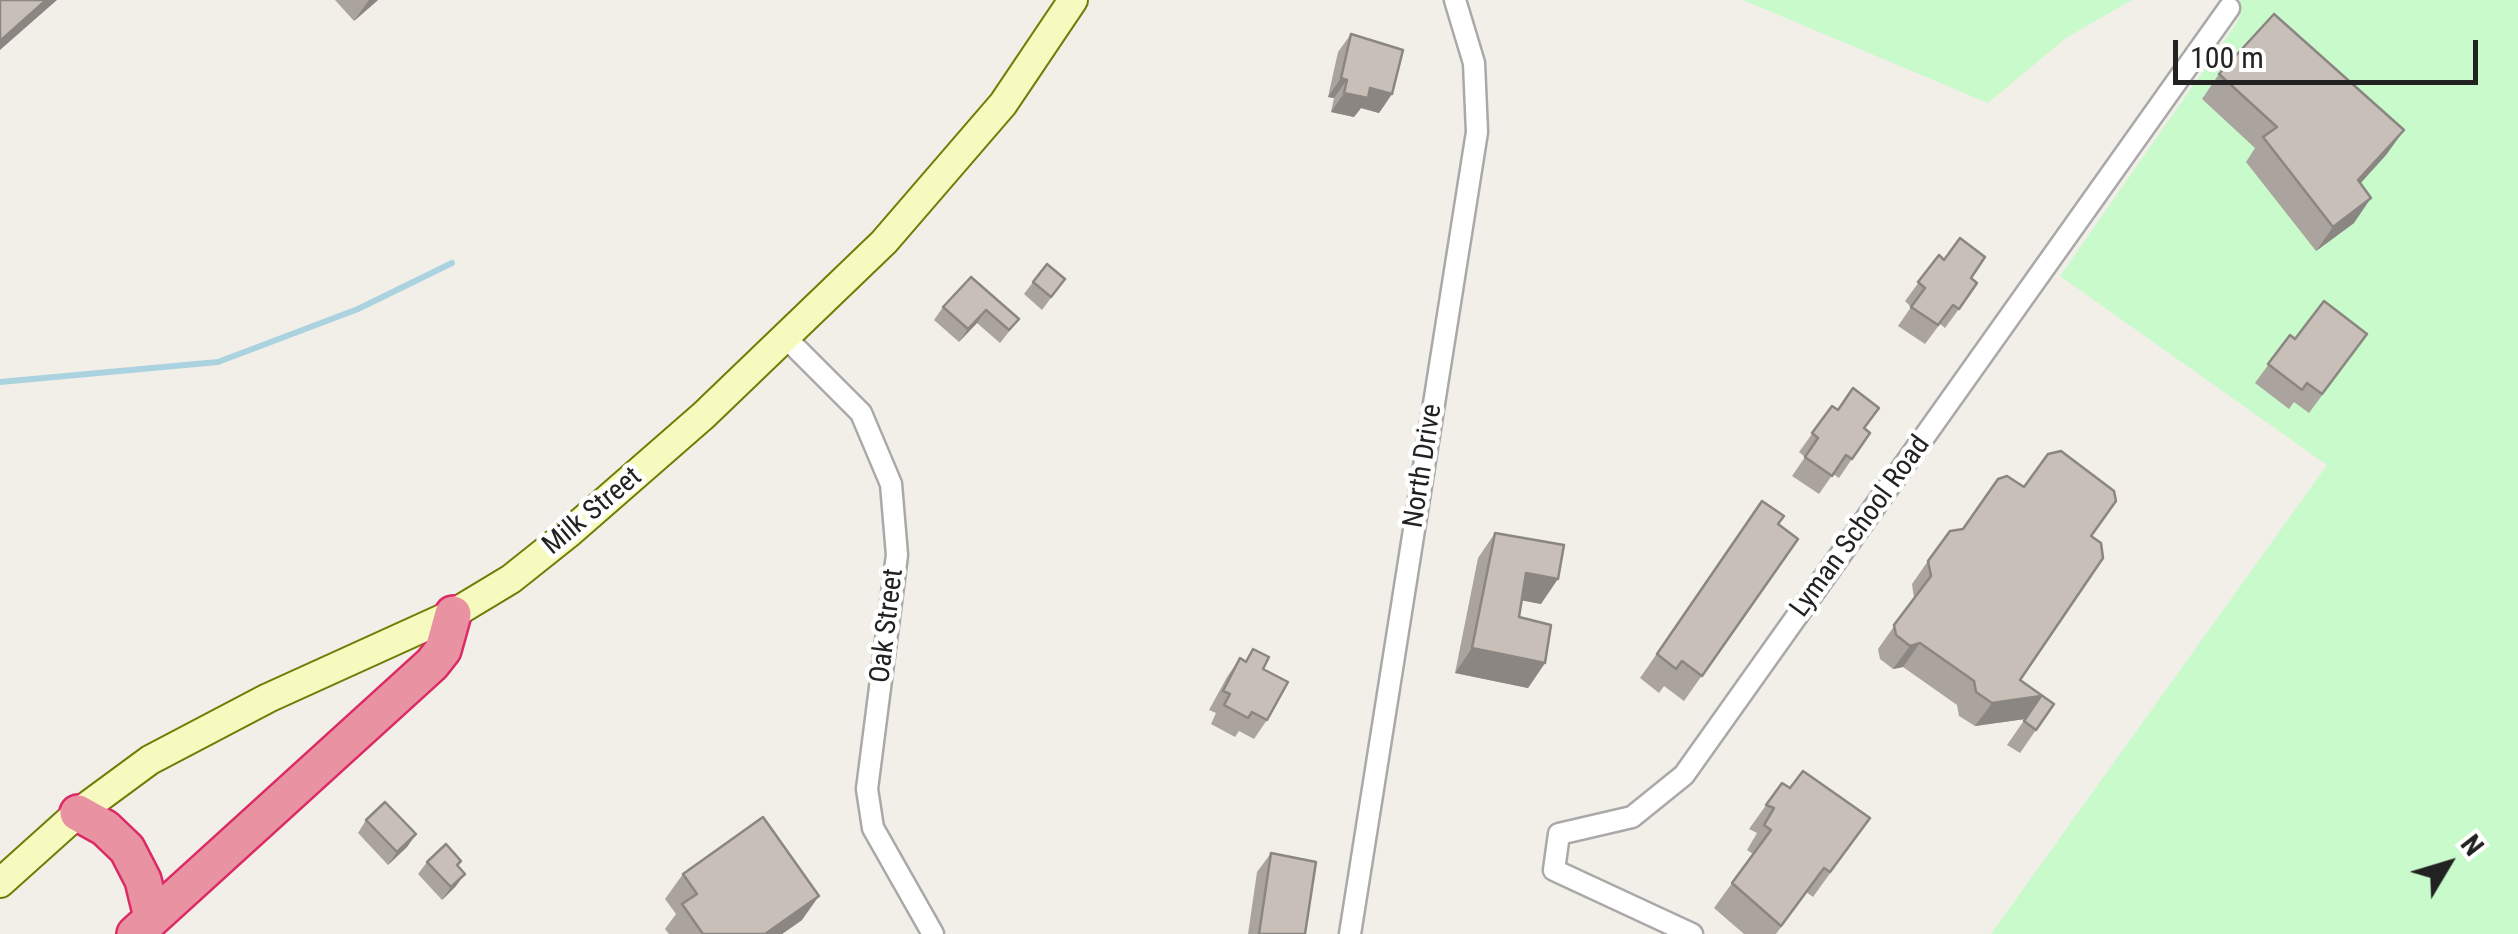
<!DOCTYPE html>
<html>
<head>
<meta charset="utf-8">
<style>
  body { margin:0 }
  #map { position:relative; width:2518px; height:934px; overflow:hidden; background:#f2efe9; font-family:"Roboto Condensed",sans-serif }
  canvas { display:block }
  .north { position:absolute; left:2398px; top:814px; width:100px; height:100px; -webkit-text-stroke:8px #fff; paint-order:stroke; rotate:52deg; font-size:28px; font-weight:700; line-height:40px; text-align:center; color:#222 }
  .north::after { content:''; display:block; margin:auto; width:35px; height:45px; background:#222; clip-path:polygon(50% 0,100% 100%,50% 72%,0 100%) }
  .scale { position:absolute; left:2173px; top:40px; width:305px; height:45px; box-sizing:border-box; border:5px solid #222; border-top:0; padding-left:12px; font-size:30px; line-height:35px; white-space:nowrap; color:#222; -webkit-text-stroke:8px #fff; paint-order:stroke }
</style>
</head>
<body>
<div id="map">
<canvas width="2518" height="934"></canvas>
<div class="north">N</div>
<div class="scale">100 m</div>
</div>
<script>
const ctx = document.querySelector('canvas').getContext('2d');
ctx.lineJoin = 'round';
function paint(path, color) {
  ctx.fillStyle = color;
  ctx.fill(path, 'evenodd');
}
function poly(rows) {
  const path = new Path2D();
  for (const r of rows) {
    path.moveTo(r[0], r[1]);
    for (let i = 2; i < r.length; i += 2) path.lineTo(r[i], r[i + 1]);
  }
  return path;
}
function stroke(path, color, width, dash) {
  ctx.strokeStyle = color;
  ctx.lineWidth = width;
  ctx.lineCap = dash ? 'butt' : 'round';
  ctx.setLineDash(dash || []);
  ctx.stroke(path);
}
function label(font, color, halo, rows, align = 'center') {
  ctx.font = font + ' "Roboto Condensed",sans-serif';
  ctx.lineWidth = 9;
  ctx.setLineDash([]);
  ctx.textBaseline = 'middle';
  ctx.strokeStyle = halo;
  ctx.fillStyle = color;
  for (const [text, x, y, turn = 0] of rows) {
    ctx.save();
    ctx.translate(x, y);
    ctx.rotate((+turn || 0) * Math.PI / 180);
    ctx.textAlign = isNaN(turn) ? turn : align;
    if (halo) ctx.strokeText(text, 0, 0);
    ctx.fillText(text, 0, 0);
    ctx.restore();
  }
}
paint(poly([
  [1743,0,2132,0,2066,38,1988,103],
  [2228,0,2518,0,2518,934,1991,934,2327,465,2060,276,2238,21,2241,10]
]), '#c8facc');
stroke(poly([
  [0,382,218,362,358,309,452,263]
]), '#aad3df', 6);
const street = poly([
  [786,338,861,413,891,484,897,555,867,789,873,828,933,934],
  [1350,934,1477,132,1474,63,1455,0],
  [1692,934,1554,870,1559,834,1632,817,1684,775,2229,8]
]);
const secondary = poly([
  [0,883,78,813,150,760,268,698,453,614,511,579,570,532,704,415,884,242,1003,104,1073,0]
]);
const highway = poly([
  [78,813,105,828,127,849,143,880,152,917],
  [135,934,432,664,443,650,453,614]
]);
stroke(street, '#a9a9a9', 25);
stroke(secondary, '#707d05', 32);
stroke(highway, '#dc2a67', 40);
stroke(street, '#fff', 20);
stroke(secondary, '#f7fabf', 28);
stroke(highway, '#e892a2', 35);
paint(poly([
  [335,0,378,0,354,21],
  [1351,34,1392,94,1379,113,1361,108,1354,117,1331,112,1334,98,1328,97,1338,52],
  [2219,74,2404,130,2386,155,2360,183,2354,223,2316,251,2246,162,2255,148,2202,99],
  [1939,255,1971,278,1959,309,1945,328,1940,324,1925,344,1898,326,1911,307,1905,301],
  [971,277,1019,319,1000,343,977,323,959,342,934,320,943,307],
  [1065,279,1042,310,1024,294,1033,282],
  [2290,335,2295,339,2354,352,2309,413,2294,402,2289,409,2255,383],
  [1832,406,1865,429,1852,459,1839,478,1833,474,1819,494,1792,476,1805,457,1799,452],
  [1762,501,1778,524,1798,539,1684,701,1664,686,1659,693,1640,678],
  [1495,533,1541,604,1522,600,1519,617,1545,663,1528,688,1455,673,1478,558],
  [2091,536,2020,680,2054,704,2020,753,2007,745,2025,719,1975,726,1959,716,1957,705,1903,667,1893,669,1880,659,1878,649,1914,598,1912,584,1928,561],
  [1253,649,1263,669,1267,720,1254,739,1239,731,1235,737,1211,724,1216,713,1209,710,1227,677,1240,658,1245,661],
  [1782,783,1790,788,1870,818,1813,897,1806,892,1776,934,1744,934,1714,908,1753,854,1747,850,1757,833,1749,829],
  [366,820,416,834,407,847,388,865,358,833],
  [1271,853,1305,934,1248,934,1257,872],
  [461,861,458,866,456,886,442,900,418,874,427,862],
  [683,874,802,920,782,934,669,934,665,929,676,914,665,899]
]), '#aba49e');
paint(poly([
  [46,0,57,0,0,50,0,41],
  [369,0,378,0,354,21],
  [1341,78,1347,80,1334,98,1328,97],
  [1370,88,1392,94,1379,113,1361,108,1354,117,1331,112,1344,93],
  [2404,130,2386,155,2341,205,2358,180],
  [2371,198,2354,223,2316,251,2333,227],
  [986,310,977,323,959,342,968,329],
  [1526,573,1558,579,1541,604,1509,598],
  [1920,643,1903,667,1893,669,1910,646],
  [1472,648,1545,663,1528,688,1455,673],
  [2041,696,2025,719,1975,726,1992,703],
  [416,834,407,847,388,865,397,852],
  [465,874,456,886,442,900,451,887],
  [819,896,802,920,782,934,765,934]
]), '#8b8681');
const building = poly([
  [0,0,46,0,0,41,0,0],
  [2274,14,2404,130,2358,180,2371,198,2333,227,2263,137,2277,127,2219,74,2274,14],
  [1351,34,1403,50,1392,94,1370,88,1368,98,1344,93,1347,80,1341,78,1351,34],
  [1960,238,1985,257,1971,278,1977,283,1959,309,1953,305,1938,325,1911,307,1925,288,1918,282,1939,255,1944,260,1960,238],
  [1047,264,1065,279,1051,297,1033,282,1047,264],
  [971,277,1019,319,1009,330,986,310,968,329,943,307,971,277],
  [2324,301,2367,334,2322,394,2307,383,2302,390,2268,364,2290,335,2295,339,2324,301],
  [1853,388,1879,408,1864,428,1870,433,1852,459,1846,455,1832,476,1805,457,1818,438,1812,433,1832,406,1838,410,1853,388],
  [2061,451,2114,491,2116,501,2091,536,2101,543,2103,558,2020,680,2054,704,2036,730,2024,721,2041,696,1992,703,1976,692,1974,681,1920,643,1910,646,1896,635,1894,625,1931,576,1928,561,1950,531,1963,529,1998,479,2007,476,2024,487,2048,454,2061,451],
  [1762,501,1784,516,1778,524,1798,539,1702,676,1682,661,1676,669,1657,654,1762,501],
  [1495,533,1564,545,1558,579,1526,573,1519,617,1551,625,1545,663,1472,648,1495,533],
  [1253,649,1269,657,1263,669,1288,682,1267,720,1252,712,1248,718,1224,705,1230,694,1223,691,1240,658,1246,662,1253,649],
  [1803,771,1870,818,1830,872,1824,868,1781,926,1732,883,1771,830,1764,825,1774,808,1766,805,1782,783,1790,788,1803,771],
  [385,802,416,834,397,852,366,820,385,802],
  [763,817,819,896,765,934,703,934,682,904,697,894,683,874,763,817],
  [446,844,461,861,457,865,465,874,451,887,427,862,446,844],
  [1271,853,1316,862,1305,934,1259,934,1271,853]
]);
paint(building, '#c7bfb8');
stroke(building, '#8b8681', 2.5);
label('28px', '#222', '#fff', [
  ["North Drive",1424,466,-81],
  ["Milk Street",593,512,-40],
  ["Lyman School Road",1861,527,-54],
  ["Oak Street",888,626,-83]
]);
</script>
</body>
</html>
